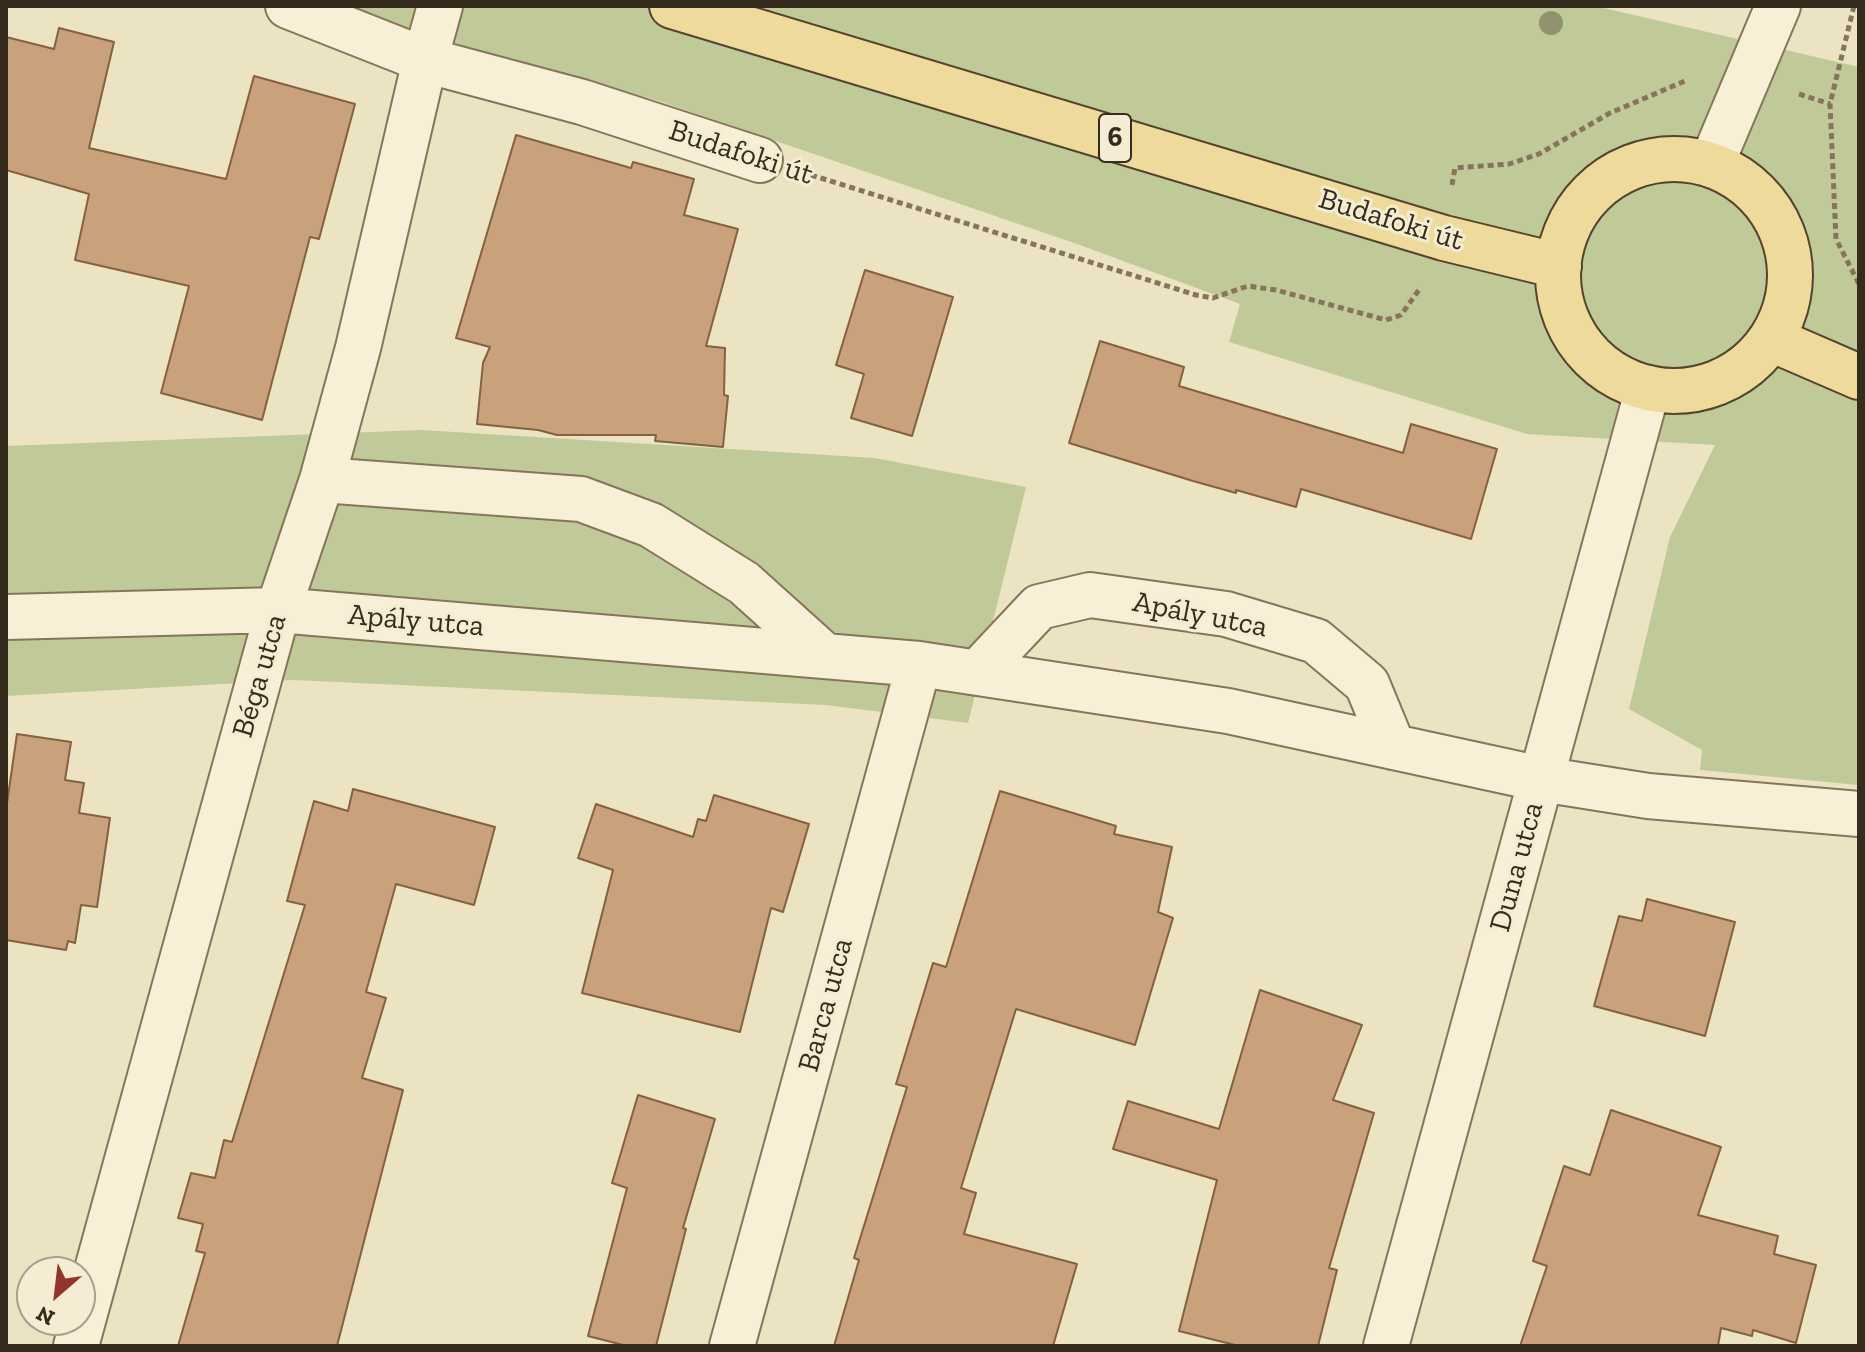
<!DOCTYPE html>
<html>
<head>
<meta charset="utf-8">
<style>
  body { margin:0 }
  #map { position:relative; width:1865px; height:1352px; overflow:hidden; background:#ece3c3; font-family:"Zilla Slab",serif }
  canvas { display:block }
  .frame { position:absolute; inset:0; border:8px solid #362c1e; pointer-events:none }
  .north { position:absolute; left:16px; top:1256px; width:80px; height:80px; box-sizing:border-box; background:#f4edd3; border:2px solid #a8a08b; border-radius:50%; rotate:208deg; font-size:22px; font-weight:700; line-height:32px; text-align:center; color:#362c1e }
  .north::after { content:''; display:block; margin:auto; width:28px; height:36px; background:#93342d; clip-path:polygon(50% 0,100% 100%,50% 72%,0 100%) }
</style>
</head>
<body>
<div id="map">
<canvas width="1865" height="1352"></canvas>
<div class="frame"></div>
<div class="north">N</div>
</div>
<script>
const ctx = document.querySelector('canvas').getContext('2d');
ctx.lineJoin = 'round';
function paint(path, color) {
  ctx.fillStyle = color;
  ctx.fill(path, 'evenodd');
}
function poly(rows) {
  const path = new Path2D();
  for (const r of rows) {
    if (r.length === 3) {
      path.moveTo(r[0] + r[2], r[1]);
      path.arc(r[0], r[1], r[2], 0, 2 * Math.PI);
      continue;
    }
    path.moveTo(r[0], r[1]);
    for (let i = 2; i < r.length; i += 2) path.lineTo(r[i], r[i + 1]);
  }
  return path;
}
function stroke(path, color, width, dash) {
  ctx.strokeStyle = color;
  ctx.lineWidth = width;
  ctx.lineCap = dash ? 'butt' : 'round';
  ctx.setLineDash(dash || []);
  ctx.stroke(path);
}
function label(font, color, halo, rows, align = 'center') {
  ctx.font = font + ' "Zilla Slab",serif';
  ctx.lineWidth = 6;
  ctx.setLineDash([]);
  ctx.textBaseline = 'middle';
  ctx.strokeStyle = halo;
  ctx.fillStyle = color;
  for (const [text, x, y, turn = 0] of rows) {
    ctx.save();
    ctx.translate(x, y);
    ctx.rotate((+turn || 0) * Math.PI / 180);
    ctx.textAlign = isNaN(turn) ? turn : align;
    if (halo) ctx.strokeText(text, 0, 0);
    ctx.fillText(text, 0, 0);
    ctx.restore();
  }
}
paint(poly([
  [335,6,1595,6,1859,67,1859,785,1700,770,1702,750,1629,709,1670,537,1715,445,1527,434,1229,342,1240,304,1077,244,656,100,460,47],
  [422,430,875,458,1026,487,968,723,826,705,294,680,6,696,6,446]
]), '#c0ca98');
const building = poly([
  [59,28,114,42,89,148,226,179,254,76,355,104,319,239,310,237,262,420,161,393,189,286,75,260,89,194,6,170,6,37,54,49,59,28],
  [516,135,631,168,633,162,694,179,684,215,738,229,706,346,725,348,724,395,728,396,723,447,655,441,656,435,557,435,538,430,477,424,483,363,490,347,456,338,516,135],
  [865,270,953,297,912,436,851,418,864,374,836,365,865,270],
  [1100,341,1184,367,1179,386,1403,453,1411,424,1497,449,1471,539,1301,489,1296,507,1236,490,1236,493,1193,481,1069,443,1100,341],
  [17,734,71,742,65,780,84,783,79,813,110,818,97,907,81,905,75,943,68,941,66,950,6,940,6,810,17,734],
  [353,789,495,827,474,905,396,884,366,992,386,998,362,1078,403,1090,337,1346,178,1346,205,1253,196,1251,203,1224,178,1218,191,1173,215,1178,224,1140,232,1142,305,905,287,901,314,801,348,811,353,789],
  [1000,791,1116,826,1114,834,1172,847,1158,912,1173,918,1135,1045,1016,1009,961,1188,976,1193,964,1234,1077,1264,1053,1346,834,1346,859,1260,854,1258,907,1087,896,1084,933,963,946,967,1000,791],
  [714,795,809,824,783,912,771,908,740,1032,582,993,613,870,578,858,596,804,693,837,698,819,706,821,714,795],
  [1647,899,1735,922,1705,1036,1594,1006,1619,916,1642,921,1647,899],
  [1260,990,1362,1025,1333,1100,1374,1113,1329,1268,1337,1270,1318,1346,1239,1346,1179,1331,1217,1180,1113,1149,1128,1101,1219,1129,1260,990],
  [638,1095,715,1119,683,1228,686,1229,656,1346,627,1346,588,1336,627,1188,612,1183,638,1095],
  [1611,1110,1721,1147,1698,1215,1778,1236,1774,1254,1816,1265,1796,1343,1753,1330,1752,1336,1721,1328,1718,1346,1520,1346,1547,1266,1533,1261,1564,1166,1590,1175,1611,1110]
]);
paint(building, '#c9a17b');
stroke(building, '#846141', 2);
const minor = poly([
  [288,6,425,60,582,102,760,160],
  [1711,165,1778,6],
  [322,480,581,499,651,525,744,583,825,656],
  [6,617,278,610,919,664,1228,711,1541,779,1648,796,1859,814],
  [977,673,1039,607,1090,595,1226,614,1316,641,1367,684,1393,747],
  [76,1346,278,610,322,480,358,348,425,60,440,6],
  [732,1346,919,664],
  [1386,1346,1648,388]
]);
const major = poly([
  [672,6,1444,238,1559,266],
  [1674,275,116],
  [1771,339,1859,377]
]);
stroke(minor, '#86755b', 48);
stroke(major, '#54432f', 48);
stroke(poly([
  [1854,6,1830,104,1836,239,1859,284],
  [1799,94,1830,104],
  [811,175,1196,295,1213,298,1248,286,1276,290,1386,320,1401,315,1421,287],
  [1452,185,1455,168,1509,164,1539,154,1610,113,1685,81]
]), '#86755b', 5, [6, 4]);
stroke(minor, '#f7f0d6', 44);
stroke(major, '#eedb9c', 44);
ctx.fillStyle = '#90936d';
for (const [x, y] of [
  [1551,23]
]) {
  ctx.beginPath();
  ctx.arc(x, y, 12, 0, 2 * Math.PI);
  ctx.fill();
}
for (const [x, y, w] of [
  [1115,138,32]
]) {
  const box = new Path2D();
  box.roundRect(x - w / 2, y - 24, w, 48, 6);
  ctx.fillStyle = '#f4edd3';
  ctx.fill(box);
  stroke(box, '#362c1e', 2);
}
label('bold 28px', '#362c1e', null, [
  ["6",1115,138]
]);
label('30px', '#362c1e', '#f4edd3', [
  ["Budafoki út",741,153,18],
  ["Budafoki út",1391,220,17],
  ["Apály utca",1200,615,11],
  ["Apály utca",416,621,5],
  ["Béga utca",260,676,-74],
  ["Duna utca",1517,867,-75],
  ["Barca utca",826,1005,-75]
]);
</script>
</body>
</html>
